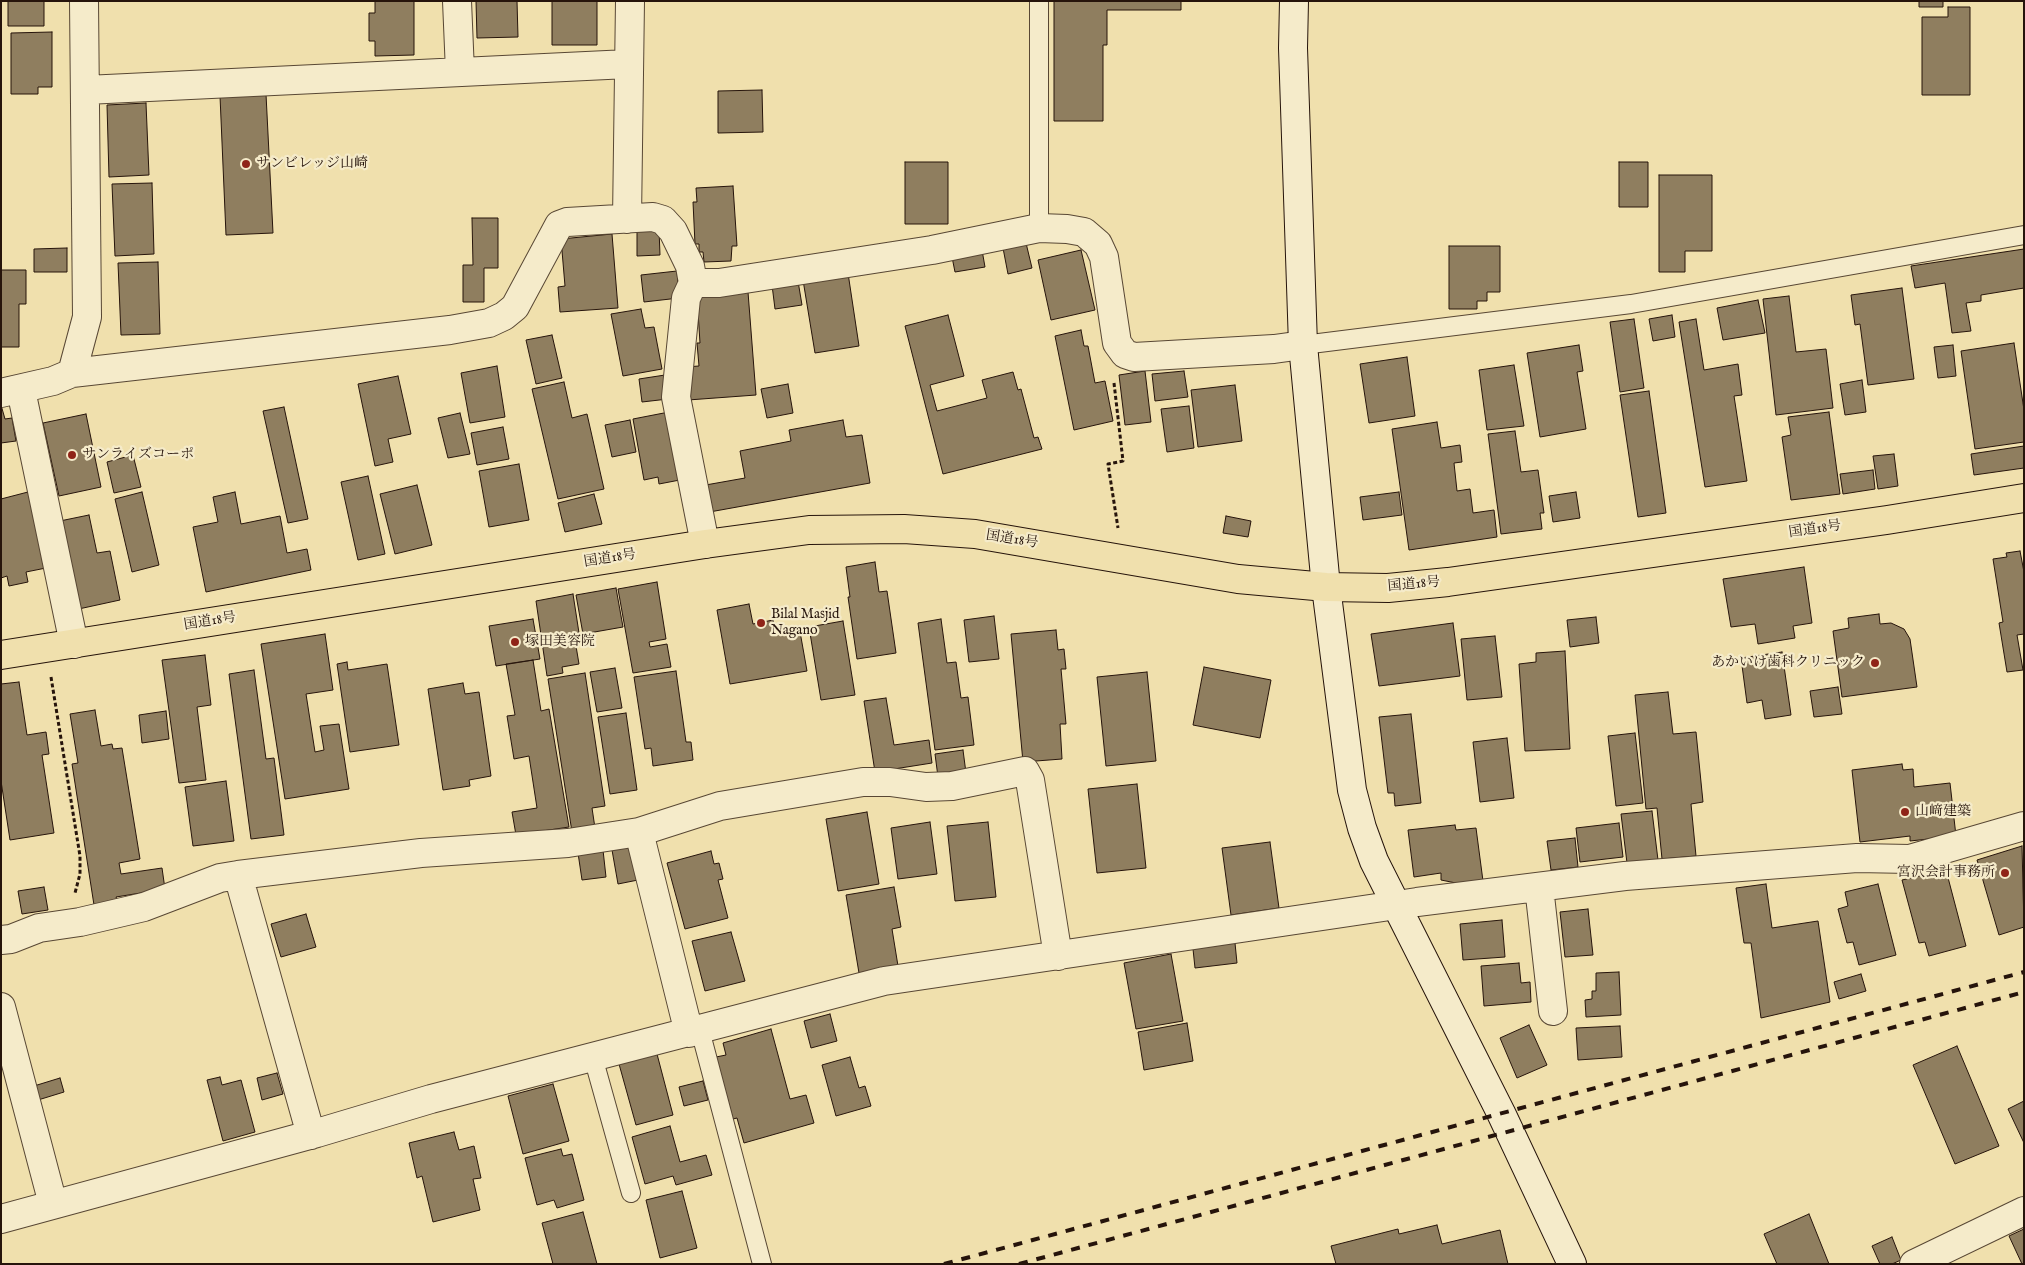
<!DOCTYPE html>
<html>
<head>
<meta charset="utf-8">
<style>
  body { margin:0 }
  #map { position:relative; width:2025px; height:1265px; overflow:hidden; background:#f0e0ad; font-family:"IM FELL English",serif }
  canvas { display:block }
  .frame { position:absolute; inset:0; border:2px solid #26140b; pointer-events:none }
</style>
</head>
<body>
<div id="map">
<canvas width="2025" height="1265"></canvas>
<div class="frame"></div>
</div>
<script>
const ctx = document.querySelector('canvas').getContext('2d');
ctx.lineJoin = 'round';
function paint(path, color) {
  ctx.fillStyle = color;
  ctx.fill(path, 'evenodd');
}
function poly(rows) {
  const path = new Path2D();
  for (const r of rows) {
    path.moveTo(r[0], r[1]);
    for (let i = 2; i < r.length; i += 2) path.lineTo(r[i], r[i + 1]);
  }
  return path;
}
function stroke(path, color, width, dash) {
  ctx.strokeStyle = color;
  ctx.lineWidth = width;
  ctx.lineCap = dash ? 'butt' : 'round';
  ctx.setLineDash(dash || []);
  ctx.stroke(path);
}
function label(font, color, halo, rows, align = 'center') {
  ctx.font = font + ' "IM FELL English","Noto Serif JP",serif';
  ctx.lineWidth = 4.5;
  ctx.setLineDash([]);
  ctx.textBaseline = 'middle';
  ctx.strokeStyle = halo;
  ctx.fillStyle = color;
  for (const [text, x, y, turn = 0] of rows) {
    ctx.save();
    ctx.translate(x, y);
    ctx.rotate((+turn || 0) * Math.PI / 180);
    ctx.textAlign = isNaN(turn) ? turn : align;
    if (halo) ctx.strokeText(text, 0, 0);
    ctx.fillText(text, 0, 0);
    ctx.restore();
  }
}
const building = poly([
  [8,1,44,1,44,26,8,26,8,1],
  [375,1,414,1,414,55,375,56,375,41,369,41,369,13,375,13,375,1],
  [476,1,517,1,518,37,477,38,476,1],
  [552,1,597,1,597,45,552,45,552,1],
  [1054,1,1181,1,1181,10,1107,10,1107,45,1103,45,1103,121,1054,121,1054,1],
  [1919,1,1943,1,1943,7,1919,7,1919,1],
  [1948,7,1970,7,1970,95,1922,95,1922,17,1948,17,1948,7],
  [52,32,52,87,38,87,38,94,11,94,11,33,52,32],
  [762,90,763,132,718,133,718,91,762,90],
  [266,94,273,233,226,235,220,96,266,94],
  [146,103,149,175,109,177,107,105,146,103],
  [905,162,948,162,948,224,905,224,905,162],
  [1619,162,1648,162,1648,207,1619,207,1619,162],
  [1659,175,1712,175,1712,251,1685,251,1685,272,1659,272,1659,175],
  [152,183,154,254,115,256,112,184,152,183],
  [733,186,737,246,732,246,731,261,704,262,703,252,699,252,699,244,695,244,693,202,697,202,696,188,733,186],
  [472,218,498,218,498,268,484,268,484,302,463,302,463,265,473,265,472,218],
  [637,229,659,229,660,255,637,256,637,229],
  [612,234,618,308,560,312,558,287,565,286,561,239,612,234],
  [1026,243,1032,268,1008,274,1003,248,1026,243],
  [1449,246,1500,246,1500,292,1487,292,1487,301,1477,301,1477,309,1449,309,1449,246],
  [67,248,67,272,34,272,34,249,67,248],
  [2024,249,2024,288,1981,295,1981,301,1966,303,1971,331,1952,333,1945,283,1915,288,1911,266,2024,249],
  [982,250,985,267,955,272,952,257,982,250],
  [1081,250,1095,310,1051,320,1038,260,1081,250],
  [158,262,160,334,121,335,118,263,158,262],
  [1,270,26,270,26,304,19,304,19,347,1,347,1,270],
  [677,271,679,298,644,302,641,275,677,271],
  [848,273,859,346,815,353,803,280,848,273],
  [798,281,802,305,775,309,772,285,798,281],
  [1902,288,1914,379,1868,385,1860,324,1855,325,1851,295,1902,288],
  [748,292,756,395,688,400,685,367,699,366,697,343,700,343,697,296,748,292],
  [1789,296,1796,352,1826,349,1833,408,1776,415,1763,299,1789,296],
  [1758,300,1765,333,1723,340,1717,308,1758,300],
  [641,309,645,328,654,327,662,369,623,376,611,314,641,309],
  [948,315,964,376,930,385,937,411,987,398,982,380,1013,372,1018,390,1021,389,1034,438,1038,437,1042,449,943,474,905,326,948,315],
  [1672,315,1675,337,1653,341,1649,319,1672,315],
  [1634,319,1644,388,1620,392,1610,322,1634,319],
  [1696,319,1704,370,1738,364,1742,395,1734,396,1747,481,1705,487,1679,322,1696,319],
  [1081,330,1084,346,1088,346,1095,383,1105,381,1113,421,1074,430,1055,336,1081,330],
  [552,335,562,378,536,384,526,340,552,335],
  [2014,343,2024,410,2024,442,1975,449,1961,351,2014,343],
  [1579,345,1583,371,1577,372,1586,429,1540,437,1527,353,1579,345],
  [1953,345,1956,376,1938,378,1934,347,1953,345],
  [1407,357,1415,416,1369,423,1360,364,1407,357],
  [1514,365,1524,426,1487,430,1479,370,1514,365],
  [497,366,505,417,470,423,461,373,497,366],
  [1145,371,1151,422,1125,425,1119,375,1145,371],
  [1184,371,1188,397,1155,401,1152,374,1184,371],
  [665,375,668,399,642,402,639,379,665,375],
  [398,376,411,434,388,439,393,462,375,466,358,384,398,376],
  [1862,380,1866,412,1845,415,1840,384,1862,380],
  [564,382,572,418,587,414,604,489,558,499,532,389,564,382],
  [788,384,793,413,767,418,761,389,788,384],
  [1235,385,1242,441,1198,447,1191,390,1235,385],
  [1649,391,1666,513,1638,517,1620,395,1649,391],
  [1,405,5,419,12,418,16,441,1,443,1,405],
  [1189,406,1194,448,1167,452,1161,409,1189,406],
  [284,407,308,519,288,523,263,411,284,407],
  [669,412,685,479,659,484,658,477,644,480,633,419,669,412],
  [1829,412,1840,494,1791,500,1782,437,1791,435,1788,417,1829,412],
  [460,413,470,454,448,458,438,418,460,413],
  [86,414,101,487,59,496,43,423,86,414],
  [630,420,636,452,612,457,605,425,630,420],
  [843,420,846,437,862,435,870,483,704,513,700,486,745,478,740,451,791,441,789,430,843,420],
  [1437,422,1441,448,1460,445,1462,462,1454,463,1457,491,1470,489,1473,513,1494,510,1497,537,1409,550,1392,429,1437,422],
  [503,427,509,459,477,465,471,433,503,427],
  [1515,431,1521,472,1538,470,1544,513,1540,513,1542,529,1501,534,1488,434,1515,431],
  [2024,446,2024,468,1974,475,1971,454,2024,446],
  [1894,454,1898,486,1878,489,1873,456,1894,454],
  [133,455,141,487,114,493,107,462,133,455],
  [519,464,529,520,489,527,479,471,519,464],
  [1873,470,1875,489,1843,494,1840,474,1873,470],
  [368,476,385,554,358,560,341,482,368,476],
  [417,485,432,545,395,554,380,494,417,485],
  [28,492,46,568,26,572,28,582,9,586,7,576,1,578,1,499,28,492],
  [142,492,159,565,132,572,115,499,142,492],
  [235,492,241,524,280,516,287,553,307,549,311,570,206,592,193,527,218,522,213,497,235,492],
  [1399,492,1402,515,1363,520,1360,497,1399,492],
  [1576,492,1580,518,1553,522,1549,496,1576,492],
  [594,494,602,524,565,532,558,503,594,494],
  [89,515,97,553,110,551,120,600,74,610,55,522,89,515],
  [1226,516,1251,521,1248,537,1223,533,1226,516],
  [2020,551,2024,572,2024,634,2017,635,2023,670,2007,672,1999,623,2003,622,1993,559,2007,557,2006,553,2020,551],
  [875,562,879,592,887,591,896,653,857,659,848,597,850,597,846,567,875,562],
  [1804,567,1812,623,1793,626,1795,638,1758,644,1755,624,1731,627,1723,579,1804,567],
  [657,582,666,639,649,642,650,647,667,644,671,667,633,673,618,589,657,582],
  [616,588,623,627,583,634,576,595,616,588],
  [573,594,579,633,574,634,579,664,562,667,563,673,547,676,536,601,573,594],
  [749,604,753,624,773,620,775,630,799,626,807,671,730,684,717,610,749,604],
  [1879,614,1880,624,1891,623,1904,629,1910,639,1917,687,1842,697,1833,631,1849,628,1848,618,1879,614],
  [994,616,999,659,969,662,964,620,994,616],
  [1596,617,1599,643,1570,647,1567,620,1596,617],
  [533,619,540,659,496,666,489,626,533,619],
  [941,619,947,663,956,662,961,698,968,697,974,745,935,750,918,623,941,619],
  [843,621,855,695,821,700,809,627,843,621],
  [1453,623,1460,676,1379,686,1371,634,1453,623],
  [1056,630,1058,650,1064,649,1066,669,1061,669,1066,724,1060,724,1062,759,1023,762,1011,634,1056,630],
  [325,634,333,690,306,694,315,752,324,750,320,726,339,724,349,789,285,799,261,644,325,634],
  [1495,636,1502,697,1467,700,1461,639,1495,636],
  [1565,651,1570,749,1525,751,1519,664,1536,662,1536,653,1565,651],
  [1782,652,1791,715,1765,719,1762,700,1747,703,1741,658,1782,652],
  [205,655,211,705,197,707,206,780,179,783,162,660,205,655],
  [533,660,541,711,549,709,569,827,516,835,512,812,537,808,529,756,514,759,507,716,515,715,506,664,533,660],
  [347,662,348,670,387,664,399,745,350,752,337,664,347,662],
  [1204,667,1271,680,1260,738,1193,725,1204,667],
  [615,668,622,708,597,712,590,672,615,668],
  [254,670,266,759,274,758,284,835,251,839,229,674,254,670],
  [676,671,686,742,691,742,693,760,653,766,651,748,645,749,634,677,676,671],
  [1147,672,1156,761,1106,766,1097,677,1147,672],
  [585,673,605,806,592,808,595,828,572,832,548,679,585,673],
  [19,682,27,735,46,732,49,754,42,755,54,833,10,840,1,781,1,684,19,682],
  [463,683,465,694,479,692,491,776,469,780,470,786,443,790,428,689,463,683],
  [1838,687,1842,714,1814,717,1810,691,1838,687],
  [1668,692,1673,734,1696,732,1703,802,1691,804,1696,856,1662,859,1657,808,1646,809,1635,695,1668,692],
  [886,698,894,745,929,740,932,763,875,772,864,701,886,698],
  [95,710,101,746,112,744,113,749,122,748,140,859,119,863,121,874,162,868,165,889,116,897,118,902,94,905,72,764,78,763,70,714,95,710],
  [166,711,169,739,142,743,139,715,166,711],
  [626,713,637,790,610,794,598,717,626,713],
  [1411,714,1421,803,1395,806,1394,793,1388,793,1379,717,1411,714],
  [1635,733,1643,803,1616,806,1608,736,1635,733],
  [1507,738,1514,798,1480,802,1473,742,1507,738],
  [963,750,966,773,938,777,935,754,963,750],
  [1902,764,1903,770,1913,769,1914,787,1950,783,1956,836,1910,841,1910,836,1860,842,1852,770,1902,764],
  [226,781,234,841,193,846,185,787,226,781],
  [1137,784,1146,868,1097,873,1088,789,1137,784],
  [1652,811,1658,860,1627,863,1621,814,1652,811],
  [867,812,879,884,838,891,826,819,867,812],
  [930,822,937,874,898,879,891,828,930,822],
  [988,822,996,897,955,901,947,826,988,822],
  [1619,823,1623,857,1580,862,1576,828,1619,823],
  [1455,825,1456,830,1476,828,1483,881,1461,884,1441,880,1441,873,1414,877,1408,830,1455,825],
  [1575,838,1578,867,1551,870,1547,841,1575,838],
  [1270,842,1279,908,1231,915,1222,848,1270,842],
  [632,846,638,880,618,884,612,850,632,846],
  [2022,846,2024,927,1999,935,1977,860,2022,846],
  [603,850,606,877,582,880,578,853,603,850],
  [711,851,714,864,719,863,723,879,718,880,728,918,685,929,667,863,711,851],
  [1946,870,1966,946,1929,956,1925,942,1919,943,1902,880,1946,870],
  [1766,884,1772,928,1818,921,1830,1002,1761,1018,1751,943,1744,943,1736,888,1766,884],
  [1878,884,1896,955,1859,965,1853,942,1847,943,1838,909,1848,906,1845,892,1878,884],
  [44,887,48,910,22,914,18,891,44,887],
  [894,887,901,927,892,929,898,966,859,973,846,895,894,887],
  [1588,909,1593,955,1565,957,1560,912,1588,909],
  [306,914,316,947,281,957,271,924,306,914],
  [1502,920,1505,957,1463,960,1460,924,1502,920],
  [731,932,745,981,705,991,692,941,731,932],
  [1235,943,1237,963,1195,968,1193,949,1235,943],
  [1171,954,1183,1021,1136,1029,1124,963,1171,954],
  [1519,963,1521,983,1530,982,1531,1002,1484,1006,1481,966,1519,963],
  [1619,972,1621,1015,1586,1017,1585,1000,1592,999,1592,991,1596,991,1596,973,1619,972],
  [1861,974,1866,991,1839,999,1834,982,1861,974],
  [830,1014,837,1041,811,1048,804,1021,830,1014],
  [1187,1023,1193,1061,1144,1070,1138,1032,1187,1023],
  [1529,1025,1547,1065,1517,1078,1500,1038,1529,1025],
  [1620,1026,1622,1057,1578,1060,1576,1028,1620,1026],
  [771,1029,790,1099,806,1095,814,1123,744,1143,737,1118,733,1119,716,1057,726,1055,723,1043,771,1029],
  [1957,1046,1999,1146,1955,1164,1913,1065,1957,1046],
  [657,1054,673,1115,636,1125,619,1064,657,1054],
  [850,1057,859,1088,865,1086,871,1106,836,1116,822,1065,850,1057],
  [277,1073,283,1094,262,1100,257,1078,277,1073],
  [220,1077,222,1085,241,1080,255,1132,223,1141,207,1080,220,1077],
  [60,1078,64,1092,38,1100,34,1086,60,1078],
  [703,1081,708,1100,684,1106,679,1087,703,1081],
  [553,1084,569,1141,523,1154,508,1096,553,1084],
  [2024,1101,2024,1143,2008,1109,2024,1101],
  [670,1126,680,1162,706,1155,712,1175,676,1185,673,1176,645,1184,632,1137,670,1126],
  [454,1132,459,1150,474,1146,481,1178,473,1179,480,1210,433,1222,422,1176,417,1178,409,1143,454,1132],
  [561,1149,563,1156,572,1154,584,1200,557,1208,554,1200,537,1205,525,1158,561,1149],
  [682,1191,697,1248,660,1258,646,1200,682,1191],
  [583,1212,597,1264,553,1264,542,1223,583,1212],
  [1809,1214,1829,1264,1777,1264,1764,1234,1809,1214],
  [1437,1225,1442,1244,1500,1230,1508,1264,1336,1264,1331,1246,1398,1229,1399,1234,1437,1225],
  [2024,1229,2024,1264,2022,1264,2009,1236,2024,1229],
  [1892,1237,1901,1260,1892,1264,1880,1264,1872,1246,1892,1237]
]);
paint(building, '#8f7e5f');
stroke(building, '#26140b', 1);
const lane = poly([
  [1039,1,1039,228],
  [1303,345,1631,304,2024,235],
  [700,1030,762,1264],
  [593,1057,631,1193]
]);
const street = poly([
  [457,1,460,72],
  [86,90,628,64],
  [627,219,630,1],
  [693,283,719,283,932,250,1039,228,1067,229,1084,232,1098,244,1104,257,1117,343,1125,354,1134,357,1274,349,1303,345],
  [72,373,87,317,84,1],
  [21,390,74,644],
  [1,393,53,381,72,373,450,330,489,323,504,316,515,307,559,225,567,222,653,217,663,220,673,231,690,266,693,283,686,298,676,397,705,544],
  [639,832,689,1033],
  [238,875,311,1135],
  [1539,887,1553,1011],
  [1,940,11,939,39,928,80,922,144,907,220,878,238,875,421,853,568,843,639,832,720,806,863,782,890,782,926,787,952,786,1025,771,1030,780,1058,956],
  [1,1007,53,1204],
  [1,1219,317,1133,431,1099,884,981,1417,902,1625,876,1857,858,1910,859,2024,826],
  [1914,1264,2024,1211]
]);
const secondary = poly([
  [1294,1,1293,48,1303,345,1326,587,1352,790,1362,828,1374,861,1501,1113,1572,1264]
]);
const highway = poly([
  [1,655,705,544,809,530,904,529,975,534,1238,579,1326,587,1388,588,1448,582,1887,520,2024,498]
]);
stroke(lane, '#584734', 20);
stroke(street, '#584734', 30);
stroke(secondary, '#26140b', 30);
stroke(highway, '#26140b', 30);
stroke(poly([
  [1114,383,1123,461,1108,464,1118,528],
  [51,677,80,856,80,874,75,893]
]), '#26140b', 3, [4, 2.5]);
stroke(lane, '#f5ebca', 18);
stroke(street, '#f5ebca', 28);
stroke(secondary, '#f5ebca', 28);
stroke(highway, '#f0e0ad', 28);
stroke(poly([
  [944,1264,2024,972],
  [1019,1264,2024,992]
]), '#26140b', 4, [9, 9]);
for (const [x, y, r, color] of [
  [246,164,5,"#8f2418"],
  [72,455,5,"#8f2418"],
  [761,623,5,"#8f2418"],
  [515,642,5,"#8f2418"],
  [1875,663,5,"#8f2418"],
  [1905,812,5,"#8f2418"],
  [2005,873,5,"#8f2418"]
]) {
  const dot = new Path2D();
  dot.arc(x, y, r, 0, 2 * Math.PI);
  ctx.fillStyle = color;
  ctx.fill(dot);
  stroke(dot, '#f5ebca', 2);
}
label('14px', '#26140b', '#f5ebca', [
  ["サンビレッジ山崎",256,164],
  ["サンライズコーポ",82,455],
  ["Bilal Masjid",771,615],
  ["Nagano",771,631],
  ["塚田美容院",525,642],
  ["あかいけ歯科クリニック",1865,663,"right"],
  ["山﨑建築",1915,812],
  ["宮沢会計事務所",1995,873,"right"]
], 'left');
label('14px', '#26140b', '#f5ebca', [
  ["国道18号",1815,530,-8],
  ["国道18号",1012,540,9],
  ["国道18号",610,559,-9],
  ["国道18号",1414,585,-5],
  ["国道18号",210,622,-9]
]);
</script>
</body>
</html>
